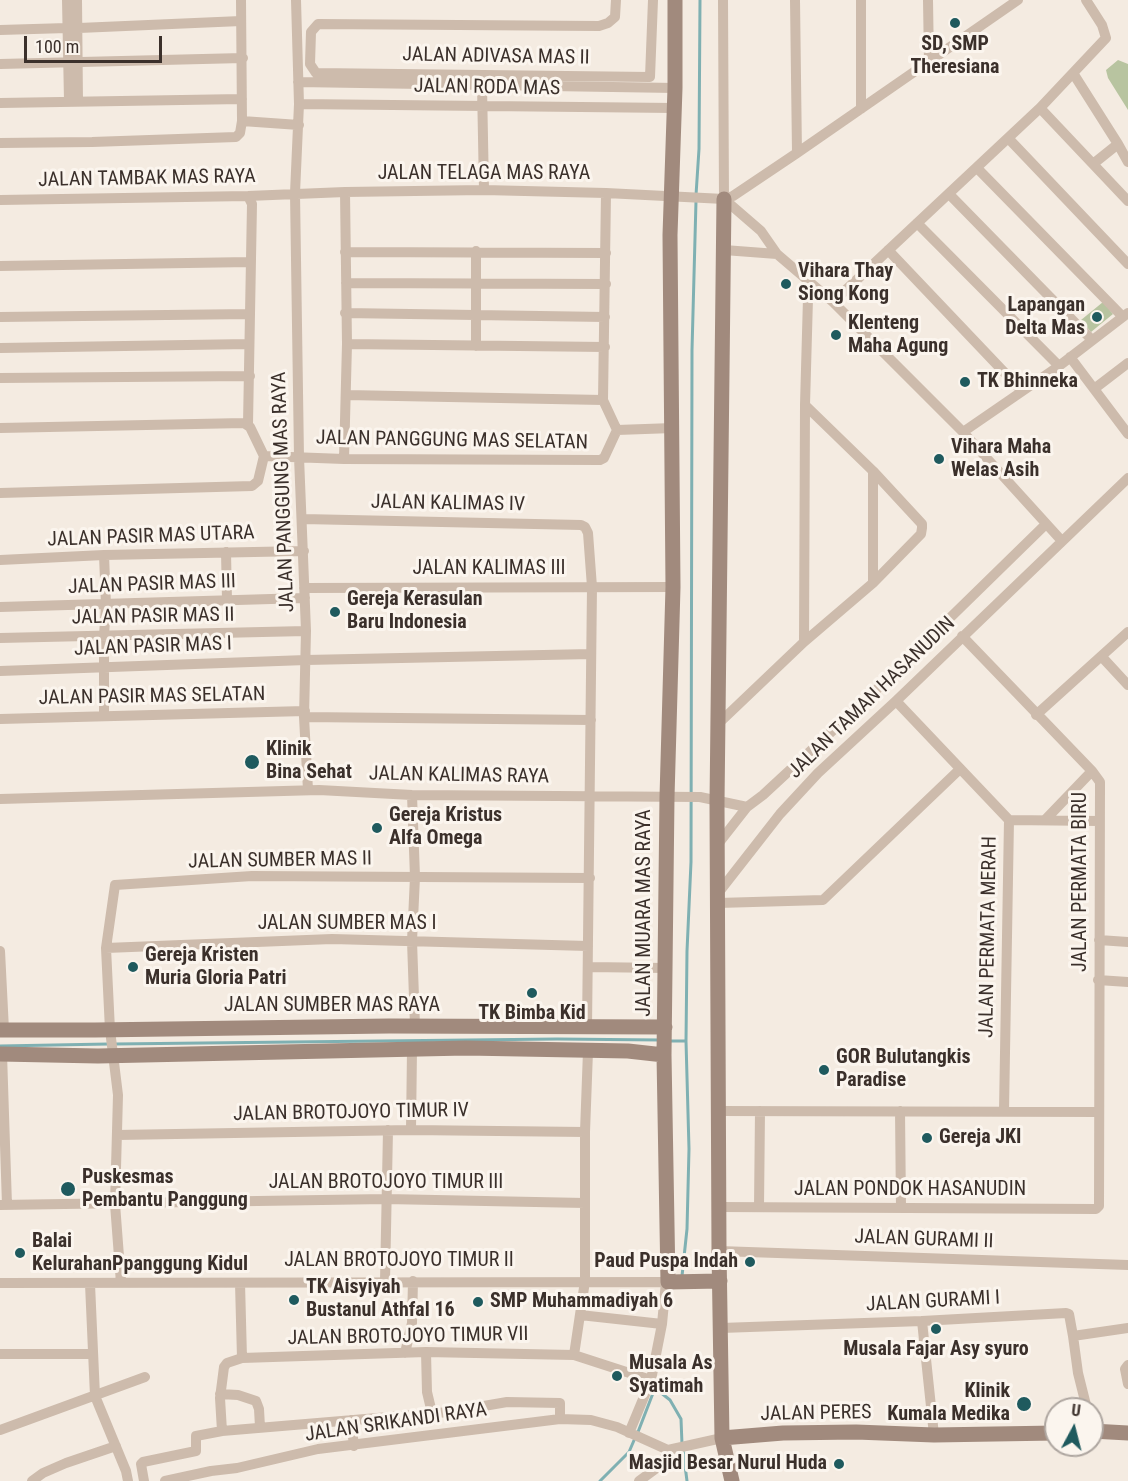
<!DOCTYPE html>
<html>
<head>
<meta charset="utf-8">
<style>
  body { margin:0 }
  #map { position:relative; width:1128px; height:1481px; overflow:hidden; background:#f4ebe1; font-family:"Roboto Condensed",sans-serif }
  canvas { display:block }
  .north { position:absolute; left:1044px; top:1397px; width:60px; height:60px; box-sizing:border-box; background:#fbf5ee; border:2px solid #aea6a0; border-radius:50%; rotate:7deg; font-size:16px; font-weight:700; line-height:24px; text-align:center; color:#3b302b }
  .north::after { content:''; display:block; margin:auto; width:21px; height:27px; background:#1f5a5e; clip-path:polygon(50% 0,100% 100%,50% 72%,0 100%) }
  .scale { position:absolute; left:24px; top:36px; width:138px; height:27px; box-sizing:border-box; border:3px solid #3b302b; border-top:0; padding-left:8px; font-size:18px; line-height:21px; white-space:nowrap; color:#3b302b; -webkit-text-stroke:4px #fbf5ee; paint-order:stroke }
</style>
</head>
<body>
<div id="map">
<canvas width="1128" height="1481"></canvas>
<div class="north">U</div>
<div class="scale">100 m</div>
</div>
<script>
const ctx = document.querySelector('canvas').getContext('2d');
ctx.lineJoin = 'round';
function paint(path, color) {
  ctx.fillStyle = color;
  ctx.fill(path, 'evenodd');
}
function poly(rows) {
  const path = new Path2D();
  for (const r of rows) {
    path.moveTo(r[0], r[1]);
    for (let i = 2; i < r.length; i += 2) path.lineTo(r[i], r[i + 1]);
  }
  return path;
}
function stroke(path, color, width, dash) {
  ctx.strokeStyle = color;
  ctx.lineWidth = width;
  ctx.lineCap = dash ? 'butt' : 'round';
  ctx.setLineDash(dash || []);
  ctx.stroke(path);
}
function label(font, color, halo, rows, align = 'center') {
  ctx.font = font + ' "Roboto Condensed",sans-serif';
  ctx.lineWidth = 6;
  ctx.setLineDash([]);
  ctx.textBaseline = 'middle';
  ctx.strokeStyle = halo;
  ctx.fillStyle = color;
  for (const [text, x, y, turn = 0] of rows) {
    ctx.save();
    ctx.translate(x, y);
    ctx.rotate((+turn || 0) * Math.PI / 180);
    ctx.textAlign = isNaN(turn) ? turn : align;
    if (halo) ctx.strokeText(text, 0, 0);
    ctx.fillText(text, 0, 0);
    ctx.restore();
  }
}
paint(poly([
  [1118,60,1128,64,1128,110,1108,78,1106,70],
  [1103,302,1113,314,1091,332,1081,320]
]), '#b8c4a0');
stroke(poly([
  [696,195,699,149,700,0],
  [670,1041,686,1041],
  [115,1044,557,1039,660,1040],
  [0,1046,108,1044],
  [682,1276,687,1229,689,1149,686,1041,687,951,691,862,692,350,696,201],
  [638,1432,655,1388,670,1400,681,1419,682,1444],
  [683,1450,687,1481],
  [600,1481,629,1452,635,1438]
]), '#7fb0b2', 3);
stroke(poly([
  [67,0,69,101],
  [77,0,78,101],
  [296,0,299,104,295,193,299,457,306,631,304,717,308,790],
  [616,0,615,17,608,23,599,26,318,24,311,32,310,64,316,73,650,77,653,0],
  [723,0,724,199],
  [795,0,797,153],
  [861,0,861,109],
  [928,0,929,62],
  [79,28,241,21],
  [0,30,67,28],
  [0,64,243,58],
  [1073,73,1118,144],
  [298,82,675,88],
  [482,86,484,190],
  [0,103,242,99],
  [299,104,674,108],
  [1040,108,1128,201],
  [242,121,299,125],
  [1008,138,1128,264],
  [0,143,92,142,236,137,240,133,242,121,241,0],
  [1093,164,1118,144,1128,162],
  [977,168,1123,317],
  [949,194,1092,340],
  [724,199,761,231,777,254],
  [0,200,248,196,345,192,484,190,606,193,724,199,733,196,797,153,1018,0],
  [917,223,1059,366],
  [724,250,777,254,833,302,963,432,1061,540],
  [888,250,1022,391],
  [345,252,606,253],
  [0,266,250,262],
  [346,283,606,284],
  [833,302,1040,108,1106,38,1102,25,1086,0],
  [345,313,605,317],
  [0,317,250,314],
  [347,344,605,347],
  [476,346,476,251],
  [0,348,249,344],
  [1070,357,1128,434],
  [0,378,250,376],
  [1094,389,1128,363],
  [346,395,603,400],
  [248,424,252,204,248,196],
  [0,428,244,423,250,427,264,456],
  [617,430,673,428],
  [963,432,1059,366,1128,313],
  [344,459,347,344,345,192],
  [0,493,252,486,258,481,264,456,344,459,600,460,604,458,617,430,603,400,606,193],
  [303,519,581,525,585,527,588,533,592,587,587,1027],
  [226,552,227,600],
  [0,560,104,555,304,551],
  [873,583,873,471],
  [304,588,673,587],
  [0,607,305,598],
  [0,638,306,631],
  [804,642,805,405,808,298,813,286],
  [1102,657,1128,685],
  [0,671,306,660,591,654],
  [896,701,1009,820,1004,1111],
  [1036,715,1128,632],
  [104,716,104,636,106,605,104,555],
  [304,717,591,720],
  [0,719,305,711],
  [718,724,804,642,873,583,921,534,922,528,922,524,873,471,805,405],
  [412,795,415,877,412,941,415,1026],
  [0,799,319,790,412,795,700,797,747,807],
  [1009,820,1099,821],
  [1045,820,1092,771],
  [718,844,747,807,763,795,870,696,1046,524],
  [719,892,780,814,818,773,896,701,1128,478],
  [718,903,823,900,960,769],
  [1099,940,1128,942],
  [106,948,332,939,588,946],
  [0,951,4,1030],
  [588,967,665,968],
  [1098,980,1128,982],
  [2,1054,7,1205],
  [719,1111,1099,1112],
  [900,1111,901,1208],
  [411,1130,412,1049],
  [117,1135,411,1130,585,1132],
  [0,1205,386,1199,585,1203],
  [720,1207,1096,1209,1099,1206,1100,782,1092,771,962,636],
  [759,1207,760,1111],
  [719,1251,1128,1265],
  [385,1281,388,1130],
  [0,1283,668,1282],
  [121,1283,115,1204,118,1095,110,1030,106,948,115,885,252,876,590,878],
  [240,1283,242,1358,426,1352,574,1355,585,1281,585,1132,588,1051],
  [90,1284,95,1396,126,1471,128,1481],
  [580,1315,662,1324,666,1282],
  [922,1321,934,1435],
  [721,1328,922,1321,1066,1313,1069,1314,1073,1336,1128,1328],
  [1073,1336,1078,1373,1087,1409],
  [426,1352,427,1392,432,1413],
  [405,1353,412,1323,413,1281],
  [0,1354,93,1354],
  [574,1355,651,1380],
  [1128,1365,1125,1369,1128,1384],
  [220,1394,238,1395,256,1401,259,1409,260,1427],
  [351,1420,354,1446],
  [0,1430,145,1377],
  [222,1431,220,1398,224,1367,227,1363,242,1358],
  [629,1433,651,1380,662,1324],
  [32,1481,43,1473,66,1463,116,1446],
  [144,1481,141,1464,143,1462,196,1451,196,1436,222,1431,449,1412,507,1402,560,1403,560,1419],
  [165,1481,211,1471,237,1468,318,1449,560,1419,591,1420,617,1427,668,1450,722,1438],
  [639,1481,654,1470,665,1457,668,1450]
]), '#cdbbac', 10);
stroke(poly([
  [675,0,675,88,670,235,673,587,667,797,664,1055,668,1282,720,1281],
  [724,199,717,802,719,1251,722,1438,732,1481],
  [0,1030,95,1030,389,1026,665,1027],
  [0,1054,98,1056,466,1048,628,1051,664,1055],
  [1092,1431,1128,1433],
  [722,1438,783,1433,856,1432,934,1435,1056,1433]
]), '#a18a7d', 15);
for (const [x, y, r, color] of [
  [955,23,6,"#1f5a5e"],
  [786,284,6,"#1f5a5e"],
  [1097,317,6,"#1f5a5e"],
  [836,335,6,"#1f5a5e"],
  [965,382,6,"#1f5a5e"],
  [939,459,6,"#1f5a5e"],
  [335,612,6,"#1f5a5e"],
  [252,762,8,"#1f5a5e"],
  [377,828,6,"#1f5a5e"],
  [133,967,6,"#1f5a5e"],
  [532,993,6,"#1f5a5e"],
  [824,1070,6,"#1f5a5e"],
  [927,1138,6,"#1f5a5e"],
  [68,1189,8,"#1f5a5e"],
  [20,1253,6,"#1f5a5e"],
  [750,1262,6,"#1f5a5e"],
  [294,1300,6,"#1f5a5e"],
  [478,1302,6,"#1f5a5e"],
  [936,1329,6,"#1f5a5e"],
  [617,1376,6,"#1f5a5e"],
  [1024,1404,8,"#1f5a5e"],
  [839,1464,6,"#1f5a5e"]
]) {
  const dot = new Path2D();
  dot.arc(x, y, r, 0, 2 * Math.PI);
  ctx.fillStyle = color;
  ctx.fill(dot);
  stroke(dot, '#fbf5ee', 2);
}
label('bold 20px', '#3b302b', '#fbf5ee', [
  ["SD, SMP",955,45,"center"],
  ["Theresiana",955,68,"center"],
  ["Vihara Thay",798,272],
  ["Siong Kong",798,295],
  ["Lapangan",1085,306,"right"],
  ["Delta Mas",1085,329,"right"],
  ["Klenteng",848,324],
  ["Maha Agung",848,347],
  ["TK Bhinneka",977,382],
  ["Vihara Maha",951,448],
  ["Welas Asih",951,471],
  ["Gereja Kerasulan",347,600],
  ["Baru Indonesia",347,623],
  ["Klinik",266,750],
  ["Bina Sehat",266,773],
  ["Gereja Kristus",389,816],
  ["Alfa Omega",389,839],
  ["Gereja Kristen",145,956],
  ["Muria Gloria Patri",145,979],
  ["TK Bimba Kid",532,1014,"center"],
  ["GOR Bulutangkis",836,1058],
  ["Paradise",836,1081],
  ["Gereja JKI",939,1138],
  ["Puskesmas",82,1178],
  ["Pembantu Panggung",82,1201],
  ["Balai",32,1242],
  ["KelurahanPpanggung Kidul",32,1265],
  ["Paud Puspa Indah",738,1262,"right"],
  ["TK Aisyiyah",306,1288],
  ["Bustanul Athfal 16",306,1311],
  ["SMP Muhammadiyah 6",490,1302],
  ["Musala Fajar Asy syuro",936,1350,"center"],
  ["Musala As",629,1364],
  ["Syatimah",629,1387],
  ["Klinik",1010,1392,"right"],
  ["Kumala Medika",1010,1415,"right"],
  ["Masjid Besar Nurul Huda",827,1464,"right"]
], 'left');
label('20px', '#3b302b', '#fbf5ee', [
  ["JALAN ADIVASA MAS II",496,57,1],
  ["JALAN RODA MAS",487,88,1],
  ["JALAN TELAGA MAS RAYA",484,174],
  ["JALAN TAMBAK MAS RAYA",147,179,-1],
  ["JALAN PANGGUNG MAS SELATAN",452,441,1],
  ["JALAN PANGGUNG MAS RAYA",284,492,-92],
  ["JALAN KALIMAS IV",448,504,1],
  ["JALAN PASIR MAS UTARA",151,537,-2],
  ["JALAN KALIMAS III",489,569],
  ["JALAN PASIR MAS III",152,585,-2],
  ["JALAN PASIR MAS II",153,617,-1],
  ["JALAN PASIR MAS I",153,647,-2],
  ["JALAN PASIR MAS SELATAN",152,697,-1],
  ["JALAN TAMAN HASANUDIN",872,698,-44],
  ["JALAN KALIMAS RAYA",459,776,1],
  ["JALAN SUMBER MAS II",280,861,-1],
  ["JALAN PERMATA BIRU",1081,882,-90],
  ["JALAN MUARA MAS RAYA",645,913,-90],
  ["JALAN SUMBER MAS I",347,924],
  ["JALAN PERMATA MERAH",989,937,-89],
  ["JALAN SUMBER MAS RAYA",332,1006],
  ["JALAN BROTOJOYO TIMUR IV",351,1113,-1],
  ["JALAN BROTOJOYO TIMUR III",386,1183],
  ["JALAN PONDOK HASANUDIN",910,1190],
  ["JALAN GURAMI II",924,1240,2],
  ["JALAN BROTOJOYO TIMUR II",399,1261],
  ["JALAN GURAMI I",933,1302,-3],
  ["JALAN BROTOJOYO TIMUR VII",408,1337,-1],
  ["JALAN PERES",816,1414,-1],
  ["JALAN SRIKANDI RAYA",396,1423,-8]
]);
</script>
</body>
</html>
